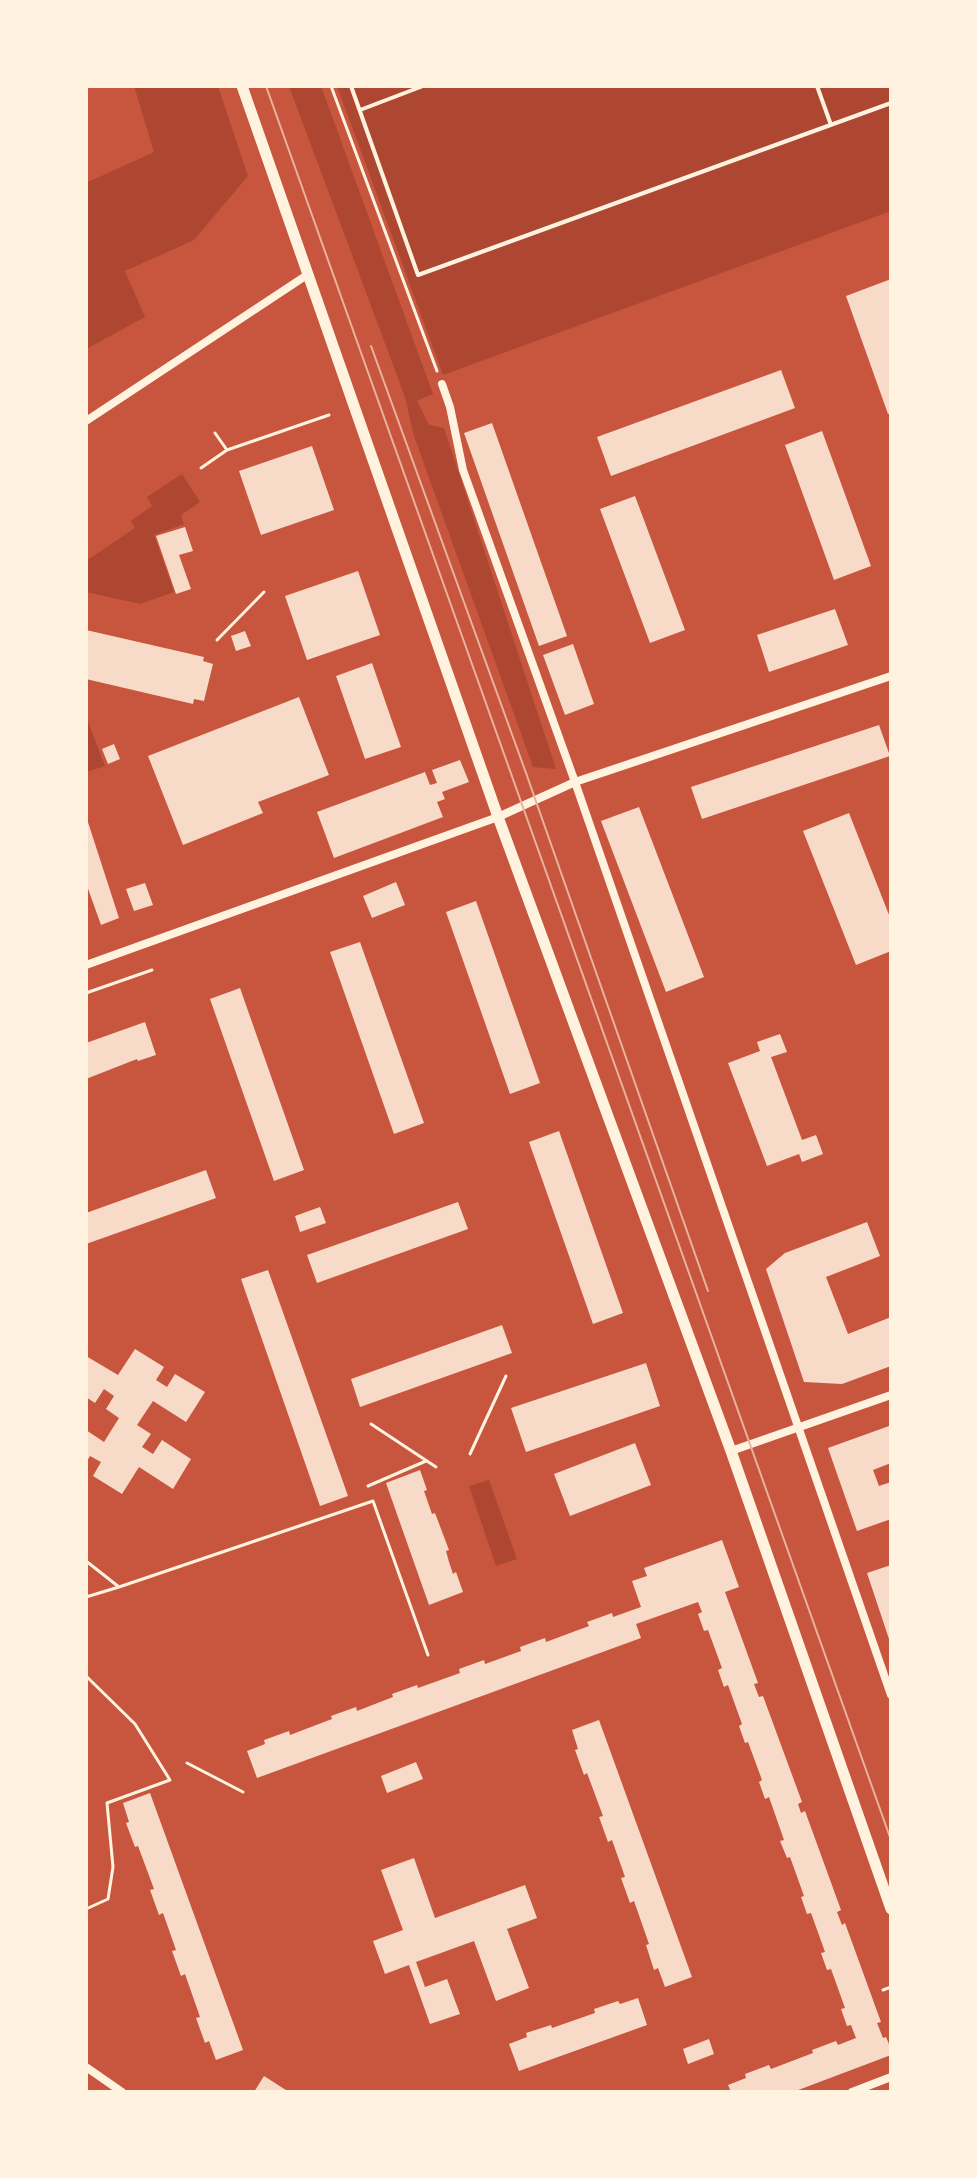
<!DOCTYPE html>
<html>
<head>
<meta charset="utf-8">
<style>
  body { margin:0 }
  #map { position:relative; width:977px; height:2178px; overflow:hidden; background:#c8553d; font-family:Barlow,sans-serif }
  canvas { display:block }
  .frame { position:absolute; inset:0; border:88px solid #fff3e0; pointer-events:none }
</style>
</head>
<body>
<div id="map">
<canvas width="977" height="2178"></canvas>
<div class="frame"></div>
</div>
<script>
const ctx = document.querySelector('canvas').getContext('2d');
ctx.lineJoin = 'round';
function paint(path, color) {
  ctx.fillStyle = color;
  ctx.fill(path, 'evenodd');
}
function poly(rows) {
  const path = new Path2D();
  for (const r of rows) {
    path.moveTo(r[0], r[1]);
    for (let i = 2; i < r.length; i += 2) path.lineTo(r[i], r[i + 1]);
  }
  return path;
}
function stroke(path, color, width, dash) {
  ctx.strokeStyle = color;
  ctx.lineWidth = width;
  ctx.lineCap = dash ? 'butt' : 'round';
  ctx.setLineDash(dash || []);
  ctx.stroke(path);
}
paint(poly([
  [134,86,218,86,248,176,194,240,125,271,145,317,86,349,86,183,154,152],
  [289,86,321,86,433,394,417,401,429,425,444,428,556,769,533,767,414,436,405,397],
  [337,86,891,86,891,211,443,375],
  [182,474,200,502,181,515,184,524,154,535,174,592,140,604,86,592,86,561,135,528,131,521,152,506,147,497],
  [86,717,105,766,86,772],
  [489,1480,517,1559,496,1566,469,1486]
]), '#ae4732');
paint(poly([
  [891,279,891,413,888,414,846,296],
  [781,370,795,408,611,476,597,437],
  [492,423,567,636,539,646,464,433],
  [822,431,871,566,834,580,785,445],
  [312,446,334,510,261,535,239,471],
  [635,496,685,630,650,643,600,509],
  [185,527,193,551,179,555,191,589,176,594,156,536],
  [358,571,380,635,307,660,285,596],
  [835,609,848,645,769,672,757,635],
  [86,630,204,657,203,661,213,664,204,701,194,699,193,704,86,679],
  [245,631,251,646,236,651,231,636],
  [573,644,594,704,565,715,543,655],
  [372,663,401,747,365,759,336,676],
  [299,697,329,775,258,802,263,813,183,845,148,756],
  [879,725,890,756,702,819,691,787],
  [114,744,120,759,108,764,102,749],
  [460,760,469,782,442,792,445,799,437,802,443,817,334,858,317,812,425,772,430,785,437,783,432,770],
  [639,807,704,977,666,992,601,821],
  [849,813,891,920,891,951,856,965,803,831],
  [86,816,119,918,101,925,86,883],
  [396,882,405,905,372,918,363,896],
  [145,883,153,905,134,911,126,889],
  [476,901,540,1083,510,1094,446,912],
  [360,942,424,1123,394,1134,330,952],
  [240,988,304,1170,274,1181,210,999],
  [145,1022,156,1055,138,1061,137,1059,86,1079,86,1043],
  [780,1034,787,1052,771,1057,802,1140,816,1135,823,1154,802,1162,799,1154,767,1166,728,1063,760,1051,757,1042],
  [559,1131,623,1313,593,1324,529,1142],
  [206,1170,216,1198,86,1244,86,1213],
  [458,1202,468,1229,317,1283,307,1255],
  [320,1207,326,1223,300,1232,295,1216],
  [867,1222,880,1256,826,1277,848,1334,891,1317,891,1366,842,1384,804,1382,766,1269,785,1253],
  [268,1270,348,1496,320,1506,241,1279],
  [502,1325,512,1353,360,1407,351,1379],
  [135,1349,164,1367,156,1380,167,1387,175,1374,205,1392,186,1422,153,1401,137,1425,151,1434,142,1447,153,1454,162,1440,191,1459,173,1489,139,1467,122,1494,93,1476,101,1462,90,1456,86,1463,86,1430,104,1442,119,1418,106,1409,114,1396,104,1389,95,1403,86,1397,86,1356,118,1375],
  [646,1363,660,1406,526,1452,511,1408],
  [889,1426,891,1463,873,1470,879,1486,891,1482,891,1519,857,1531,828,1448],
  [635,1443,651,1485,570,1516,554,1474],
  [420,1470,427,1490,424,1491,432,1514,435,1513,449,1550,446,1551,449,1562,453,1574,456,1572,463,1592,429,1605,386,1483],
  [722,1540,739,1587,725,1592,758,1683,754,1684,759,1697,763,1696,802,1802,798,1804,801,1813,805,1811,841,1910,837,1912,842,1925,845,1923,881,2022,877,2023,883,2038,886,2037,891,2049,891,2055,793,2092,731,2092,728,2085,746,2078,745,2074,769,2065,771,2069,813,2053,812,2050,836,2041,838,2045,856,2038,851,2025,847,2026,841,2009,845,2008,831,1969,827,1970,821,1953,825,1952,811,1913,807,1914,801,1897,804,1896,790,1857,787,1858,780,1841,784,1840,769,1797,765,1799,759,1782,762,1780,748,1742,745,1743,739,1726,742,1724,728,1685,724,1687,718,1670,722,1668,708,1630,704,1631,698,1614,702,1612,698,1602,636,1624,641,1638,257,1778,247,1751,265,1744,264,1740,289,1731,290,1735,332,1719,331,1716,356,1707,357,1711,393,1697,392,1694,417,1685,418,1688,460,1673,459,1669,484,1660,485,1664,521,1651,520,1647,545,1638,546,1642,589,1626,587,1622,612,1613,613,1617,641,1607,632,1581,647,1576,644,1568],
  [891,1565,891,1642,890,1642,867,1573],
  [599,1720,692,1977,665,1987,658,1968,654,1970,646,1945,649,1944,634,1901,630,1903,621,1878,625,1877,612,1840,608,1842,599,1817,603,1816,587,1773,584,1775,575,1750,578,1749,572,1730],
  [416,1762,423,1779,387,1793,381,1776],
  [150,1793,243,2050,216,2060,209,2041,205,2043,196,2018,200,2017,185,1974,181,1976,172,1951,176,1950,163,1913,159,1915,150,1890,154,1889,138,1846,135,1847,126,1823,129,1822,123,1803],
  [414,1858,435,1918,525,1885,537,1918,507,1929,529,1988,496,2001,474,1941,416,1962,425,1987,447,1979,460,2014,430,2024,409,1965,385,1974,373,1941,403,1930,381,1870],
  [638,1998,647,2025,519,2071,509,2044,527,2037,526,2033,551,2025,552,2028,595,2013,594,2009,618,2001,620,2004],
  [709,2039,714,2054,688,2064,683,2049],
  [264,2076,289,2092,254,2092]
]), '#f7dbc8');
stroke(poly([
  [331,86,437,371],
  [215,433,227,450],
  [201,468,227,450,329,415],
  [217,640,264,592],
  [86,993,152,970],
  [371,1424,436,1467],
  [470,1454,506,1376],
  [368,1486,426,1461],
  [86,1561,119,1587,373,1501,428,1655],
  [86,1597,119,1587],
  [86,1676,135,1724,170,1780,107,1803,113,1867,108,1899,86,1909],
  [187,1763,243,1792],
  [883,1990,891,1987]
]), '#fff3e0', 3);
stroke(poly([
  [351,86,418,275,891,103],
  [817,86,831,125],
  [360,110,423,86]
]), '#fff3e0', 4);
stroke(poly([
  [442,384,450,407,463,470,575,782,891,1695],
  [86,421,307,275],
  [86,965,498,817,575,782,891,676],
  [731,1451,891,1395],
  [86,2067,122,2092],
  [852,2092,891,2077]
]), '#fff3e0', 8);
stroke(poly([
  [242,86,498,817,731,1451,891,1909]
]), '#fff3e0', 11);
stroke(poly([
  [266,86,891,1840],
  [371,346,526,773,708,1291]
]), '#e9b49f', 2);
</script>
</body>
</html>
